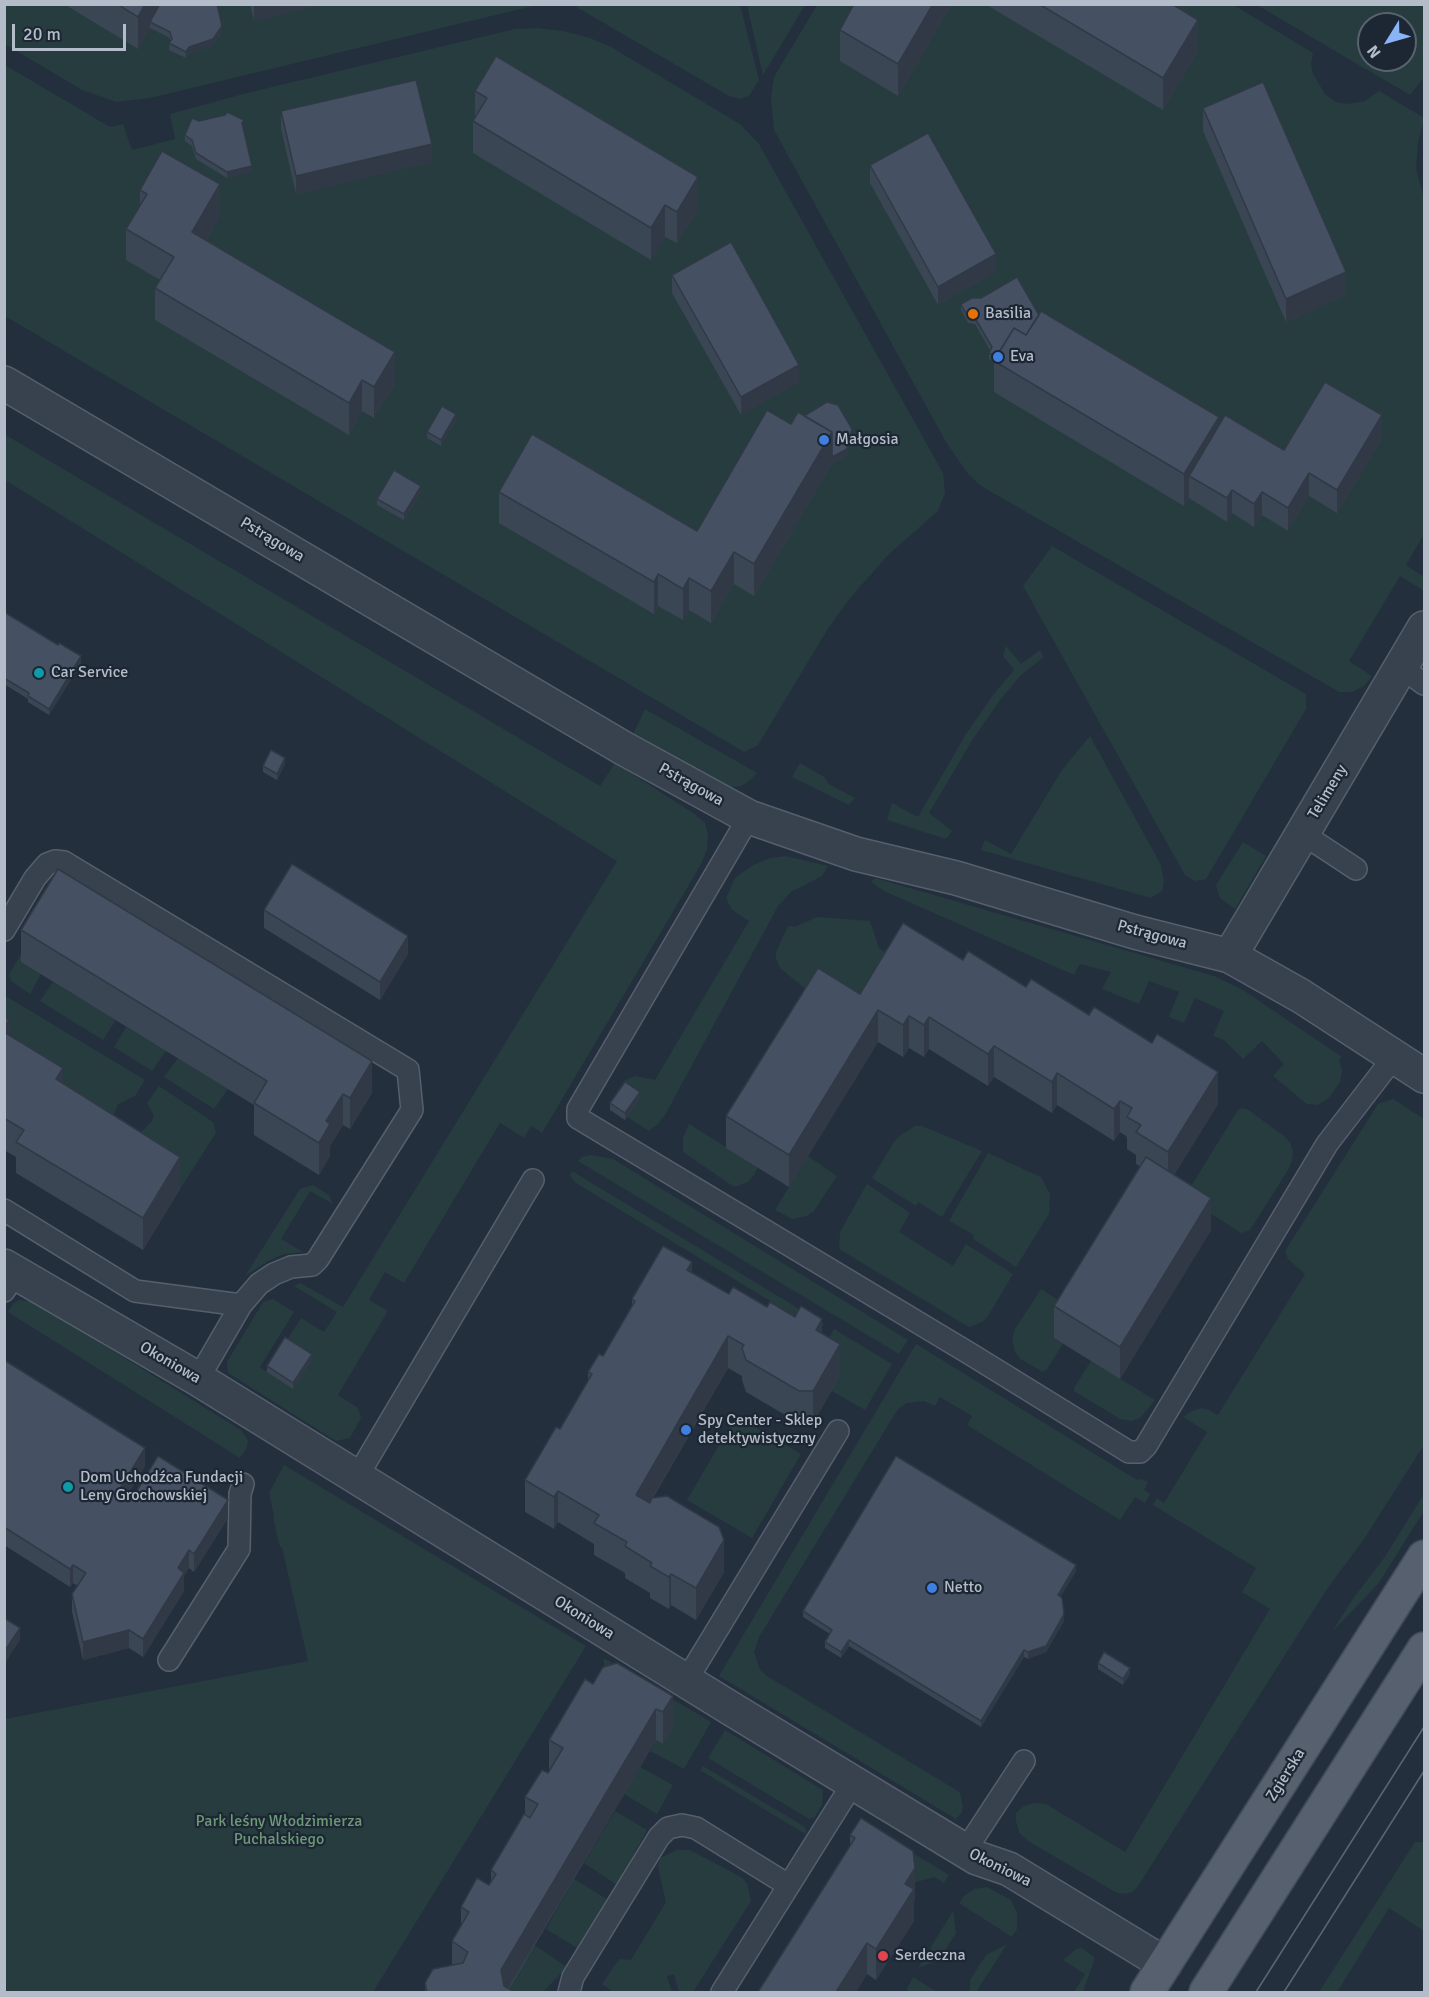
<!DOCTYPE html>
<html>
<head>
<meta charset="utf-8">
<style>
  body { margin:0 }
  #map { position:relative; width:1429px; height:1997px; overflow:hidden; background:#242f3e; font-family:Signika,sans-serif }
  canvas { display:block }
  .frame { position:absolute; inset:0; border:6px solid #b4bcc9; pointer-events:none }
  .north { position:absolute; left:1357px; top:12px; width:60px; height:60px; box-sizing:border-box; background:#1d2633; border:2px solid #59626f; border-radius:50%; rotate:233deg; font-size:16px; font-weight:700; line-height:24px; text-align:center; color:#b4bcc9 }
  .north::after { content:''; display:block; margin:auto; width:21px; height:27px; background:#8ab4f8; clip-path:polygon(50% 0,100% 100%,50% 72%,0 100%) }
  .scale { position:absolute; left:12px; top:24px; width:114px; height:27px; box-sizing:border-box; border:3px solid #b4bcc9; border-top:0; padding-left:8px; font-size:18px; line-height:21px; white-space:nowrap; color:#b4bcc9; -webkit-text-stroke:4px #1d2633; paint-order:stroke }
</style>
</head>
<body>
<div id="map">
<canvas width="1429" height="1997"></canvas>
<div class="frame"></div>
<div class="north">N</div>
<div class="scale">20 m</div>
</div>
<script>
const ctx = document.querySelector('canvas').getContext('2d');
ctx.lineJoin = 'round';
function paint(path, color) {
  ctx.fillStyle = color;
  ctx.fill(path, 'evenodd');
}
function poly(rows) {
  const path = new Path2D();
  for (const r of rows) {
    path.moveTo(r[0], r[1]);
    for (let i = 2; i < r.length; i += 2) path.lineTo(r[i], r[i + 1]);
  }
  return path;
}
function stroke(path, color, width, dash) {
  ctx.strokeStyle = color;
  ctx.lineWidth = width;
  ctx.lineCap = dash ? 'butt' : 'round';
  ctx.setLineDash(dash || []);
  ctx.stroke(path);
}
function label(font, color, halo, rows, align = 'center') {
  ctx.font = font + ' Signika,sans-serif';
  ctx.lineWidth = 4.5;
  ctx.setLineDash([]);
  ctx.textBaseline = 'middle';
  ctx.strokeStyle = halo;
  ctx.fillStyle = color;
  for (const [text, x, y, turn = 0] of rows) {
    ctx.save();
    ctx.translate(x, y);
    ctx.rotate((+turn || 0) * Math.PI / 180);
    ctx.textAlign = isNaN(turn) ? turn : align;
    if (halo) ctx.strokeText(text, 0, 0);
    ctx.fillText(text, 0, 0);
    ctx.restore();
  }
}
paint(poly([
  [1232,4,1313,53,1311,63,1313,74,1325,94,1336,102,1347,104,1365,101,1379,91,1424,118,1418,142,1416,168,1424,199,1424,534,1406,565,1424,577,1424,588,1423,590,1400,576,1349,661,1372,676,1364,686,1352,692,1339,692,981,486,968,474,946,442,774,130,771,97,774,77,817,5],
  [5,5,534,5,533,6,150,98,116,102,82,90,5,44],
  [573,5,740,5,759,80,749,96,740,99,729,96],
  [747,5,805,5,763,75],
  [1257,5,1424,5,1424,77,1410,95],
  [1369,24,1405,24,1405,60,1369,60],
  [537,28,563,31,590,38,611,47,740,124,759,144,943,473,945,493,938,511,889,554,850,598,829,627,758,745,744,752,5,316,5,65,110,127,123,124,132,150,175,139,170,114,247,93,515,29],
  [4,434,600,786,615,763,693,813,705,823,708,835,707,850,700,866,542,1133,531,1126,524,1138,500,1123,404,1283,385,1272,369,1300,388,1311,338,1395,358,1408,361,1418,350,1438,336,1441,228,1373,227,1362,263,1302,273,1299,294,1312,260,1367,293,1389,285,1343,301,1318,324,1332,337,1312,294,1286,300,1283,343,1307,617,861,5,480],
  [1052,546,1306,694,1306,709,1206,879,1195,881,1185,875,1023,586],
  [1006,646,1021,664,1040,650,1044,657,1021,675,1000,700,973,739,929,813,952,831,946,839,887,820,892,803,918,817,966,734,993,695,1014,670,1003,656],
  [645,709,757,773,749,781,741,786,732,787,724,785,633,734],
  [1090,736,1161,865,1164,882,1162,891,1151,898,981,850,985,840,1011,854,1062,770],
  [800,763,824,777,829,784,855,798,849,805,792,777],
  [1243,842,1266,856,1235,909,1220,898,1216,885],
  [786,856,828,866,822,876,791,892,778,906,665,1115,658,1124,649,1131,627,1117,640,1098,621,1095,617,1091,624,1081,635,1076,655,1080,749,921,732,910,726,898,735,878,753,865,770,858],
  [875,878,1214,976,1243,990,1342,1057,1339,1060,1342,1071,1340,1082,1328,1099,1317,1105,1307,1104,1273,1076,1284,1064,1262,1041,1243,1059,1224,1040,1213,1036,1224,1011,1195,998,1184,1023,1169,1017,1179,992,1149,981,1139,1004,1102,989,1111,972,1080,964,1074,975,884,891,871,882],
  [55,898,41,974,30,994,11,981,9,974],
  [817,917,870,921,879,948,896,961,860,1025,818,999,780,968,776,958,776,952,788,926,795,927],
  [53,982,116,1020,103,1040,40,1001],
  [4,995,145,1080,135,1096,118,1104,113,1117,5,1049],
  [126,1027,166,1051,152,1071,114,1047],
  [178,1058,228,1089,214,1109,164,1077],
  [159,1086,213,1122,216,1133,180,1189,140,1133,152,1121,154,1116,147,1103],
  [1393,1099,1424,1119,1424,1445,1364,1539,1327,1589,1138,1886,1132,1892,1124,1894,1117,1893,1028,1841,1019,1832,1016,1821,1016,1813,1024,1806,1034,1803,1046,1804,1125,1852,1270,1609,1242,1592,1256,1568,1153,1505,1157,1498,1164,1503,1207,1432,1183,1417,1192,1411,1201,1408,1209,1410,1218,1415,1305,1274,1288,1259,1285,1251,1378,1104],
  [1242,1108,1247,1109,1284,1136,1290,1143,1293,1151,1292,1160,1288,1170,1250,1230,1241,1233,1191,1201,1188,1191,1238,1110],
  [689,1124,758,1167,754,1175,748,1182,734,1187,683,1152,683,1138],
  [915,1126,922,1126,982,1151,942,1217,918,1202,916,1206,872,1178,894,1142,899,1136],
  [988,1153,1041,1177,1050,1194,1049,1214,1016,1267,973,1239,974,1235,949,1221],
  [591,1155,613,1159,908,1340,899,1354,578,1161,582,1157],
  [808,1156,837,1176,814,1211,807,1216,792,1219,775,1210],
  [572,1171,824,1324,817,1334,783,1314,785,1310,576,1183,570,1176],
  [867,1184,910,1213,899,1232,953,1266,966,1244,1013,1274,988,1316,982,1322,969,1327,839,1249,840,1232],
  [313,1185,329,1195,333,1204,310,1191,281,1239,303,1252,284,1254,268,1261,245,1276,300,1189],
  [1041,1289,1072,1309,1054,1338,1063,1344,1047,1369,1043,1372,1020,1359,1015,1352,1012,1339,1015,1329],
  [19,1300,34,1302,241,1430,248,1440,247,1447,240,1458,8,1312,13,1304],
  [834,1329,892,1364,865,1410,832,1391,822,1351],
  [916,1344,1137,1480,1141,1479,1148,1482,1144,1490,1150,1494,1145,1503,1135,1497,1120,1520,967,1425,972,1416,940,1397,935,1406,924,1401,907,1403,899,1408,893,1417,759,1637,754,1652,760,1670,767,1676,953,1788,960,1793,963,1806,962,1812,956,1819,719,1676],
  [1091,1361,1155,1400,1140,1418,1132,1421,1120,1419,1074,1391,1075,1386],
  [736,1416,801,1454,752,1538,687,1500],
  [284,1465,586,1646,373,1992,5,1992,5,1719,308,1661,282,1547,280,1547,273,1518,274,1516,269,1493],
  [1424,1494,1424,1511,1378,1584,1332,1632,1352,1600,1384,1558],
  [604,1658,711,1722,684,1769,650,1751,656,1740,663,1744,672,1727,603,1699],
  [725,1730,823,1790,822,1805,815,1817,809,1819,708,1758],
  [703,1766,805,1827,807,1832,805,1834,700,1770],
  [640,1767,673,1785,657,1814,624,1794],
  [615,1811,647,1830,617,1885,584,1863],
  [875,1830,949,1875,944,1883,934,1877,913,1883],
  [1415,1842,1424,1842,1424,1931,1389,1908,1337,1992,1319,1992],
  [677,1850,690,1850,741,1877,747,1883,751,1901,693,1992,679,1992,674,1974,667,1976,672,1992,613,1992,602,1984,619,1959,631,1960,666,1902,658,1867,660,1858],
  [574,1879,607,1899,577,1948,546,1929],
  [987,1887,1011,1900,1017,1913,1017,1929,1012,1937,959,1903,964,1896,974,1889],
  [953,1911,956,1933,939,1960,918,1968],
  [1007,1944,976,1992,970,1992,970,1980,986,1955],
  [534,1945,567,1967,543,1992,506,1992],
  [1082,1948,1095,1958,1083,1992,1074,1992,1085,1974,1063,1960,1076,1949],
  [913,1977,937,1992,907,1992,907,1989]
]), '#263c3f');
const service = poly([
  [1402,668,1424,684],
  [749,817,578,1109,578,1118,972,1355,1129,1452,1140,1452,1146,1446,1327,1144,1394,1057],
  [1303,834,1356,869],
  [4,930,35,878,47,864,55,861,64,862,408,1070,412,1110,318,1259,312,1265,291,1267,274,1274,259,1284,241,1305,198,1379],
  [4,1210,135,1291,241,1305],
  [4,1291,16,1273],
  [357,1477,533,1180],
  [169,1660,239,1549,240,1494,243,1484],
  [686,1681,838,1431],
  [965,1851,1024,1761],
  [569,1992,573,1977,659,1837,668,1828,682,1825,696,1828,788,1885],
  [722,1992,853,1783]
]);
const minor = poly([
  [4,383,623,748,749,817,856,854,956,878,1135,932,1230,956,1301,996,1424,1076],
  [1230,956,1424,628],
  [4,1266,198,1379,730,1708,977,1858,1009,1869,1165,1964]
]);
const primary = poly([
  [1147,1992,1424,1557],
  [1206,1992,1424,1649]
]);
stroke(service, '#565f6c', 24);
stroke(minor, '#565f6c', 36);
stroke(primary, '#414a57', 36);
stroke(service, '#38414e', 21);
stroke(minor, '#38414e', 33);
stroke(primary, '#56606e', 33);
stroke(poly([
  [1256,1992,1424,1727],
  [1284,1992,1424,1771]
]), '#5a6575', 1.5);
paint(poly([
  [64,4,217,4,222,32,213,46,189,53,186,58,169,50,170,38,150,28,138,49],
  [250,4,321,4,254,21],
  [952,4,898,96,840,61,840,30],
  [985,4,1172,4,1198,51,1163,110],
  [475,91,698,209,677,243,665,237,651,260,473,153,473,121,475,118],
  [1203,108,1346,295,1286,322,1203,131],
  [281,111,432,162,296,194,281,129],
  [199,121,244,126,243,128,252,172,227,178,196,159,192,146,185,141,185,135],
  [870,165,996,272,938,305,870,183],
  [140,190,220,216,206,240,395,384,374,418,362,411,349,435,155,320,155,288,160,280,126,260,126,229,140,206],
  [672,275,799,382,741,415,672,293],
  [961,304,1039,315,1219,426,1284,450,1382,439,1337,513,1309,496,1288,531,1262,515,1254,527,1232,513,1227,522,1189,498,1184,506,994,392,994,362,989,359,989,353,990,350,975,324,968,323,961,310],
  [804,416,852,435,847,455,832,464,754,596,734,584,711,623,689,610,683,620,658,606,654,614,499,523,499,492,697,531,791,424],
  [456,420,441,446,427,438,427,432],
  [421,492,404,520,377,505,377,499],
  [4,612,81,663,49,715,28,702,28,699,4,684],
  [285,764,277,780,263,772,263,766],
  [264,910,408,954,380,1000,264,928],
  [21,930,372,1093,350,1129,343,1125,330,1146,330,1156,319,1175,254,1135,254,1105,21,962],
  [963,960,1218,1104,1174,1175,1211,1230,1120,1379,1054,1338,1054,1306,1140,1166,1136,1164,1136,1155,1127,1149,1127,1137,1120,1132,1114,1141,1057,1105,1052,1113,994,1077,988,1086,929,1049,924,1057,909,1048,903,1057,878,1042,789,1187,726,1148,726,1116,860,994],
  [4,1017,9,1035,180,1189,143,1250,16,1173,16,1157,4,1150],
  [640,1099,625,1120,610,1110,610,1103],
  [692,1272,729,1294,767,1307,822,1334,840,1376,813,1423,799,1423,746,1392,742,1380,742,1376,728,1368,653,1498,724,1572,696,1620,671,1605,669,1609,650,1598,650,1593,625,1578,625,1573,594,1555,594,1544,558,1522,554,1529,525,1512,525,1480,560,1429,588,1381,588,1372,603,1356,632,1306,632,1299],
  [4,1360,145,1466,127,1495,132,1499,228,1518,194,1572,189,1568,184,1576,184,1591,143,1657,129,1648,83,1660,72,1612,72,1594,78,1586,73,1583,70,1587,4,1545],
  [312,1360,293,1389,267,1372,267,1366],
  [1076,1571,1060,1597,1064,1621,1046,1652,1028,1659,1024,1657,981,1727,849,1646,841,1658,825,1648,825,1642,830,1634,803,1617,803,1611],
  [1098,1663,1130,1674,1123,1685,1098,1669],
  [593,1684,673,1696,673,1728,663,1744,656,1740,509,1989,515,1992,425,1992,425,1983,452,1965,452,1941,461,1926,461,1907,489,1885,491,1882,491,1870,525,1815,525,1797,549,1771,549,1740],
  [861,1818,915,1899,914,1902,914,1921,876,1980,867,1974,856,1992,758,1992,850,1847,850,1835]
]), '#3b4654');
paint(poly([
  [145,4,164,4,150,22,150,28,138,49,138,17],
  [254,4,321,4,254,21],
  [933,4,952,4,898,96,898,64],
  [1198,20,1198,51,1163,110,1163,78],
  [222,26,222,32,213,46,189,53,186,58,186,52,189,47],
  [432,144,432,162,296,194,296,176],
  [252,166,252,172,227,178,227,172],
  [698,177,698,209,677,243,677,212],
  [220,184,220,216,192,263,192,232],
  [665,205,665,237,651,260,651,228],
  [996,254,996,272,938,305,938,287],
  [1346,272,1346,295,1286,322,1286,299],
  [395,352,395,384,374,418,374,387],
  [799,365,799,382,741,415,741,397],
  [362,380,362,411,349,435,349,403],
  [456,414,456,420,441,446,441,440],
  [1382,415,1382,439,1337,513,1337,490],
  [1219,417,1219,449,1189,476,1189,498,1184,506,1184,474],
  [852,429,852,435,847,455,832,464,832,457],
  [832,432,832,464,754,596,754,564],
  [1309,473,1309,496,1288,531,1288,508],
  [421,486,421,492,404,520,404,514],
  [1232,490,1232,513,1227,522,1227,498],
  [1262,492,1262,515,1254,527,1254,504],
  [734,552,734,584,711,623,711,591],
  [658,574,658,606,654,614,654,582],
  [689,578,689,610,683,620,683,589],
  [81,656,81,663,49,715,49,709],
  [285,758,285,764,277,780,277,774],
  [408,936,408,954,380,1000,380,982],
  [878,1010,878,1042,789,1187,789,1155],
  [909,1016,909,1048,903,1057,903,1025],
  [929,1017,929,1049,924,1057,924,1025],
  [9,1020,9,1052,4,1058,4,1027],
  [994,1046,994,1077,988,1086,988,1054],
  [372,1061,372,1093,350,1129,350,1098],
  [63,1068,63,1100,56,1079],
  [1218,1072,1218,1104,1168,1184,1168,1152],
  [1057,1073,1057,1105,1052,1113,1052,1082],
  [640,1092,640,1099,625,1120,625,1113],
  [343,1094,343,1125,330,1146,330,1156,319,1175,319,1143,326,1121],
  [1120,1101,1120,1132,1114,1141,1114,1109],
  [180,1157,180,1189,143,1250,143,1218],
  [1211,1198,1211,1230,1120,1379,1120,1347],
  [692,1262,692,1294,687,1270],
  [822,1319,822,1351,816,1330],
  [728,1336,728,1368,636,1526,636,1495],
  [840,1344,840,1376,813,1423,813,1391],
  [312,1354,312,1360,293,1389,293,1383],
  [145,1448,145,1466,119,1508,119,1490],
  [558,1491,558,1522,554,1529,554,1497],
  [228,1500,228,1518,194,1572,194,1554],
  [724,1540,724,1572,696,1620,696,1588],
  [189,1550,189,1568,184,1576,184,1591,143,1657,143,1639,178,1568],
  [73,1565,73,1583,70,1587,70,1569],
  [1076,1565,1076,1571,1058,1601,1058,1595],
  [671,1574,671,1605,669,1609,669,1577],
  [1064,1614,1064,1621,1046,1652,1028,1659,1028,1652],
  [20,1628,20,1640,4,1665,4,1652],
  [129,1630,129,1648,83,1660,83,1642],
  [849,1640,849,1646,841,1658,841,1652],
  [1024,1650,1024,1657,981,1727,981,1721],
  [1130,1668,1130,1674,1123,1685,1123,1679],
  [673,1696,673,1728,663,1744,663,1712],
  [656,1709,656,1740,506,1992,501,1970],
  [915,1868,915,1899,914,1902,914,1921,876,1980,876,1949,905,1884],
  [867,1943,867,1974,856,1992,836,1992]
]), '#303945');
const building = poly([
  [117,4,145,4,138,17,117,4],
  [160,4,217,4,222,26,213,39,189,47,186,52,169,43,172,39,170,32,150,22,160,4],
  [854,4,933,4,898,64,840,30,854,4],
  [1039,4,1172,4,1198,20,1163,78,1039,4],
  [496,56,698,177,677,212,665,205,651,228,473,121,487,98,475,91,496,56],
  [416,80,432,144,296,176,281,111,416,80],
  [1263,82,1346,272,1286,299,1203,108,1263,82],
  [227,112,244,120,242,123,252,166,227,172,196,153,192,140,185,135,192,118,199,121,225,115,227,112],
  [928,133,996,254,938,287,870,165,928,133],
  [162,151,220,184,192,232,395,352,374,387,362,380,349,403,155,288,174,257,126,229,147,194,140,190,162,151],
  [731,242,799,365,741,397,672,275,731,242],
  [1017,277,1039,315,1026,335,1014,328,996,357,989,353,992,347,975,318,968,317,961,304,972,298,981,298,1017,277],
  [1041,311,1219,417,1184,474,994,361,1014,328,1026,335,1041,311],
  [1325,382,1382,415,1337,490,1309,473,1288,508,1262,492,1254,504,1232,490,1227,498,1189,476,1225,415,1284,450,1325,382],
  [827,402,838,405,852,429,847,449,832,457,832,432,804,416,827,402],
  [442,406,456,414,441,440,427,432,442,406],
  [767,410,791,424,798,412,832,432,754,564,734,552,711,591,689,578,683,589,658,574,654,582,499,492,532,434,697,531,767,410],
  [394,470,421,486,404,514,377,499,394,470],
  [4,612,58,645,59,643,81,656,49,709,28,696,29,693,4,678,4,612],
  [271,750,285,758,277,774,263,766,271,750],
  [292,864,408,936,380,982,264,910,292,864],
  [58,869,372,1061,350,1098,343,1094,326,1121,330,1124,319,1143,254,1103,267,1081,21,930,58,869],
  [903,923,963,960,968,951,1026,987,1031,979,1089,1015,1094,1007,1152,1043,1157,1034,1218,1072,1168,1152,1136,1132,1141,1125,1127,1117,1132,1108,1120,1101,1114,1109,1057,1073,1052,1082,994,1046,988,1054,929,1017,924,1025,909,1016,903,1025,878,1010,789,1155,726,1116,818,968,860,994,903,923],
  [4,1017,9,1020,4,1027,4,1017],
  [4,1032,63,1068,56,1079,180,1157,143,1218,16,1142,24,1130,4,1118,4,1032],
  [625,1082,640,1092,625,1113,610,1103,625,1082],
  [1146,1157,1211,1198,1120,1347,1054,1306,1146,1157],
  [663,1246,692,1262,687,1270,729,1294,733,1287,767,1307,770,1302,795,1317,801,1306,822,1319,816,1330,840,1344,813,1391,799,1391,746,1360,742,1348,744,1345,728,1336,636,1495,650,1503,652,1498,667,1496,719,1527,724,1540,696,1588,671,1574,669,1577,650,1566,652,1563,625,1546,627,1542,594,1523,599,1515,558,1491,554,1497,525,1480,556,1427,560,1429,592,1374,588,1372,599,1354,603,1356,635,1301,632,1299,663,1246],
  [285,1337,312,1354,293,1383,267,1366,285,1337],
  [4,1360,145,1448,119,1490,132,1499,158,1456,228,1500,194,1554,189,1550,178,1568,184,1573,143,1639,129,1630,83,1642,72,1594,86,1573,73,1565,70,1569,4,1527,4,1360],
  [896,1456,1076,1565,1058,1595,1062,1598,1064,1614,1046,1646,1028,1652,1024,1650,981,1721,849,1640,841,1652,825,1642,832,1630,803,1611,896,1456],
  [4,1618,20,1628,4,1652,4,1618],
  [1104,1652,1130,1668,1123,1679,1098,1663,1104,1652],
  [617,1663,673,1696,663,1712,656,1709,501,1970,504,1986,515,1992,427,1992,425,1983,433,1969,463,1963,468,1952,452,1941,469,1912,461,1907,477,1878,489,1885,496,1874,491,1870,524,1814,530,1818,538,1804,525,1797,542,1770,548,1773,563,1748,549,1740,585,1679,593,1684,603,1667,617,1663],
  [861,1818,913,1851,915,1868,905,1884,914,1889,876,1949,867,1943,836,1992,758,1992,855,1838,850,1835,861,1818]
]);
paint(building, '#455162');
stroke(building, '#303945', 1.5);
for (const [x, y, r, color] of [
  [973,314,6,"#e8710a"],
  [998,357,6,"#3f7fe0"],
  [824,440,6,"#3f7fe0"],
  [39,673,6,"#0f9aa8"],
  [686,1430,6,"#3f7fe0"],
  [68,1487,6,"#0f9aa8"],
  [932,1588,6,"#3f7fe0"],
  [883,1956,6,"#e0444e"]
]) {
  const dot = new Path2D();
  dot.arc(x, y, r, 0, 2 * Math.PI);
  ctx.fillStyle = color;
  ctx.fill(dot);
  stroke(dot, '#1d2633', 2);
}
label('16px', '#b4bcc9', '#1d2633', [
  ["Basilia",985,314],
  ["Eva",1010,357],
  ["Małgosia",836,440],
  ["Car Service",51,673],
  ["Spy Center - Sklep",698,1421],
  ["detektywistyczny",698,1439],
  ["Dom Uchodźca Fundacji",80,1478],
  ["Leny Grochowskiej",80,1496],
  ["Netto",944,1588],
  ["Serdeczna",895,1956]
], 'left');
label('16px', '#b4bcc9', '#1d2633', [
  ["Pstrągowa",272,540,31],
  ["Pstrągowa",691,785,29],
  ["Telimeny",1328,792,-59],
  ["Pstrągowa",1152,935,15],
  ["Okoniowa",170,1363,30],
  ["Okoniowa",584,1618,32],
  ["Zgierska",1286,1775,-58],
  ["Okoniowa",1000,1868,26]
]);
label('16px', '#6b9a76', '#1d2633', [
  ["Park leśny Włodzimierza",279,1822],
  ["Puchalskiego",279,1840]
]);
</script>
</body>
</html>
